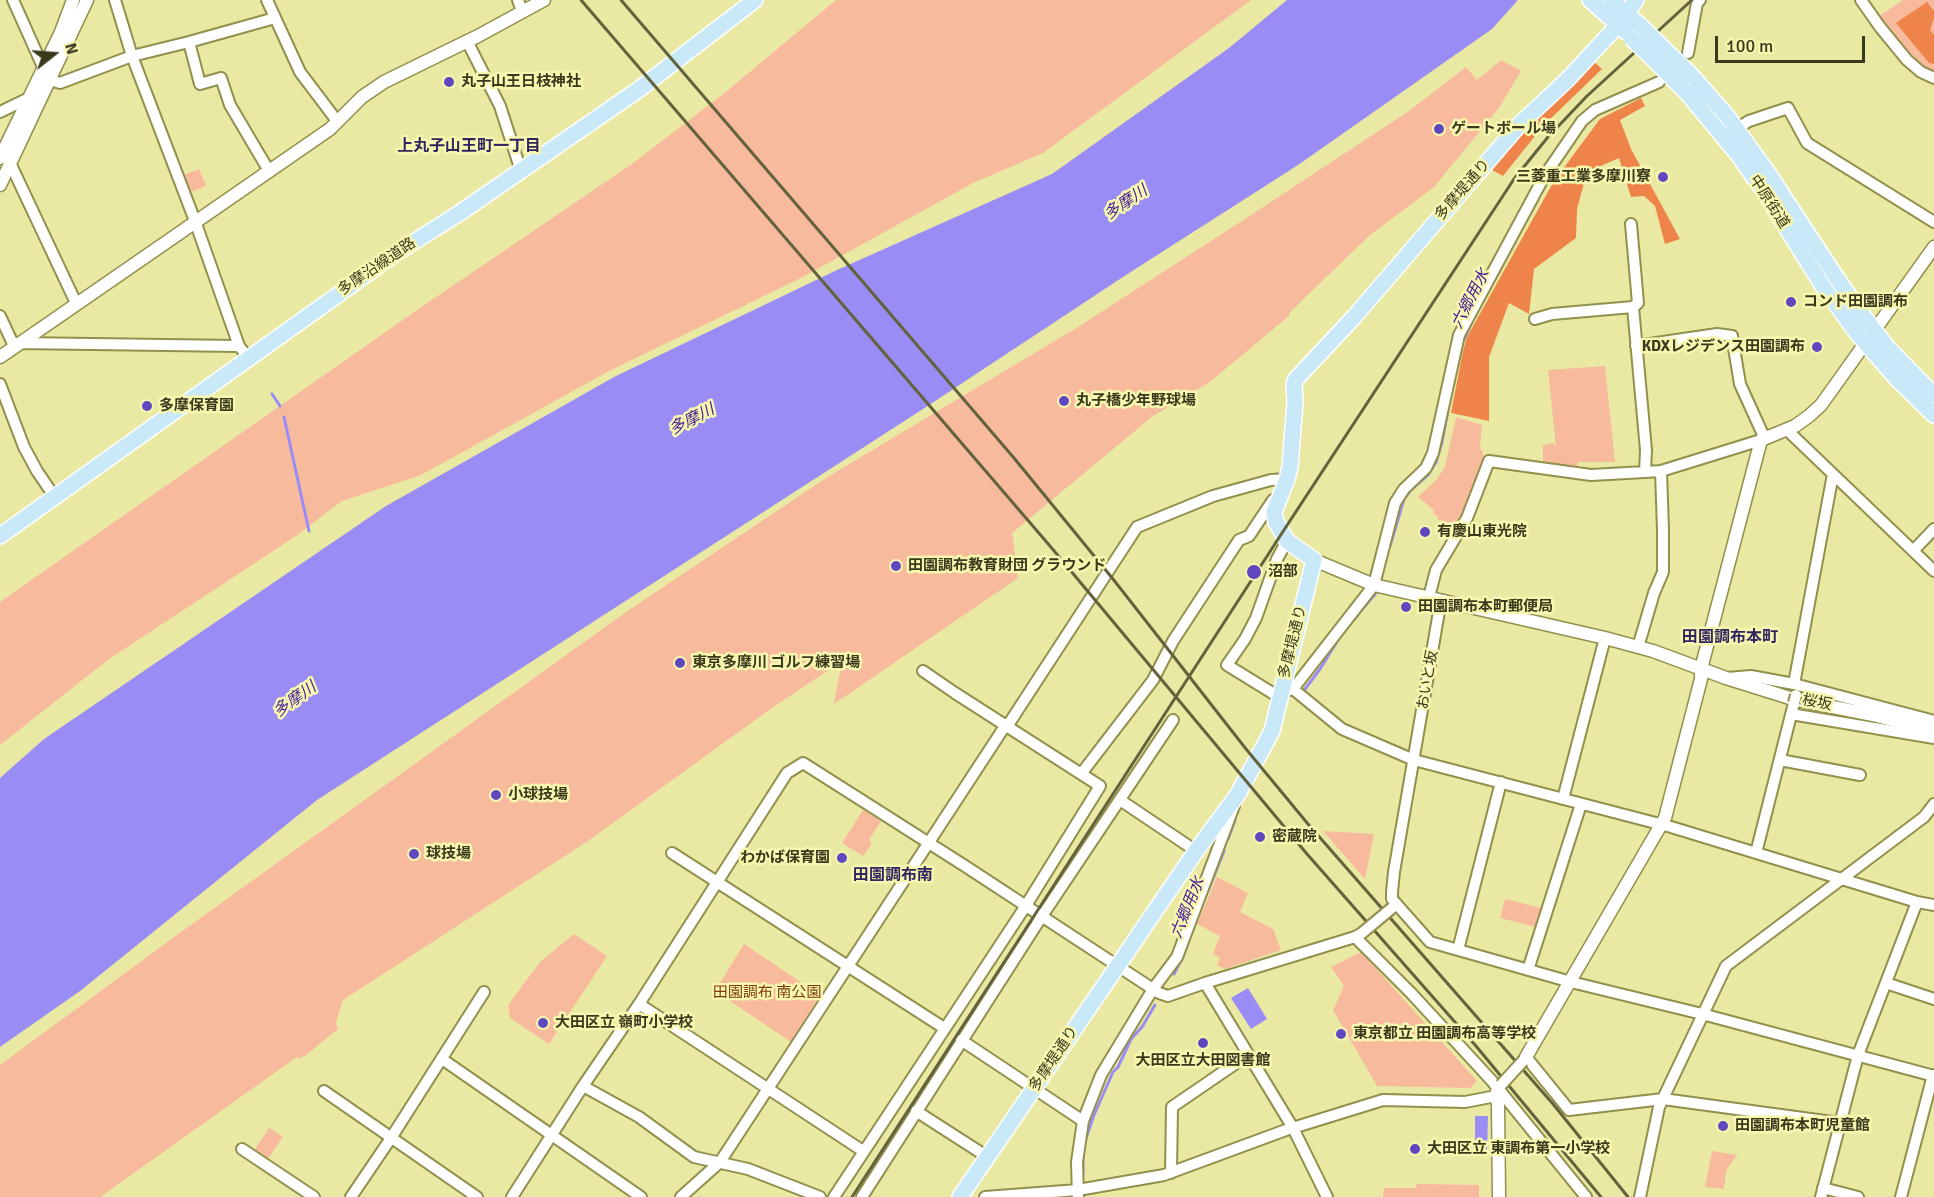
<!DOCTYPE html>
<html>
<head>
<meta charset="utf-8">
<style>
  body { margin:0 }
  #map { position:relative; width:1934px; height:1197px; overflow:hidden; background:#eae9a3; font-family:Signika,sans-serif }
  canvas { display:block }
  .north { position:absolute; left:24px; top:24px; width:60px; height:60px; -webkit-text-stroke:4px #f7f7b0; paint-order:stroke; rotate:73deg; font-size:16px; font-weight:700; line-height:24px; text-align:center; color:#3a391d }
  .north::after { content:''; display:block; margin:auto; width:21px; height:27px; background:#3a391d; clip-path:polygon(50% 0,100% 100%,50% 72%,0 100%) }
  .scale { position:absolute; left:1715px; top:36px; width:150px; height:27px; box-sizing:border-box; border:3px solid #3a391d; border-top:0; padding-left:8px; font-size:18px; line-height:21px; white-space:nowrap; color:#3a391d; -webkit-text-stroke:4px #f7f7b0; paint-order:stroke }
</style>
</head>
<body>
<div id="map">
<canvas width="1934" height="1197"></canvas>
<div class="north">N</div>
<div class="scale">100 m</div>
</div>
<script>
const ctx = document.querySelector('canvas').getContext('2d');
ctx.lineJoin = 'round';
function paint(path, color) {
  ctx.fillStyle = color;
  ctx.fill(path, 'evenodd');
}
function poly(rows) {
  const path = new Path2D();
  for (const r of rows) {
    path.moveTo(r[0], r[1]);
    for (let i = 2; i < r.length; i += 2) path.lineTo(r[i], r[i + 1]);
  }
  return path;
}
function stroke(path, color, width, dash) {
  ctx.strokeStyle = color;
  ctx.lineWidth = width;
  ctx.lineCap = dash ? 'butt' : 'round';
  ctx.setLineDash(dash || []);
  ctx.stroke(path);
}
function label(font, color, halo, rows, align = 'center') {
  ctx.font = font + ' Signika,"Noto Sans JP",sans-serif';
  ctx.lineWidth = 5;
  ctx.setLineDash([]);
  ctx.textBaseline = 'middle';
  ctx.strokeStyle = halo;
  ctx.fillStyle = color;
  for (const [text, x, y, turn = 0] of rows) {
    ctx.save();
    ctx.translate(x, y);
    ctx.rotate((+turn || 0) * Math.PI / 180);
    ctx.textAlign = isNaN(turn) ? turn : align;
    if (halo) ctx.strokeText(text, 0, 0);
    ctx.fillText(text, 0, 0);
    ctx.restore();
  }
}
paint(poly([
  [836,0,1251,0,1043,153,973,183,803,277,609,371,421,475,342,501,296,536,109,659,0,745,0,602,417,310,632,164,727,91],
  [1903,0,1934,0,1934,75,1910,58,1879,16],
  [1501,60,1521,71,1499,108,1434,187,1370,235,1289,313,1290,315,1240,357,1208,383,1153,416,1012,533,1018,578,834,704,842,661,769,710,588,841,343,1000,336,1022,338,1029,306,1055,299,1059,297,1057,100,1197,0,1197,0,1065,181,932,626,612,826,478,1078,327,1248,217,1409,111,1466,67,1477,80],
  [199,169,206,186,188,193,181,176],
  [1605,366,1615,462,1578,462,1577,466,1558,465,1558,466,1543,464,1543,445,1554,443,1556,447,1548,370],
  [1456,417,1482,425,1480,447,1484,456,1470,492,1464,514,1456,530,1441,525,1442,521,1437,519,1438,516,1433,514,1434,510,1418,497,1437,479,1445,467],
  [863,810,881,821,869,840,872,843,863,856,842,843],
  [1323,831,1374,834,1365,879],
  [1217,877,1248,893,1240,912,1273,929,1281,950,1225,969,1217,965,1220,958,1213,954,1220,936,1197,924],
  [1505,899,1541,908,1536,927,1500,918],
  [574,934,607,956,549,1044,510,1018,508,1005,541,961],
  [744,944,820,995,791,1042,715,991],
  [1361,952,1477,1081,1470,1088,1377,1086,1333,1010,1344,986,1331,967],
  [269,1128,283,1137,267,1160,253,1152],
  [1712,1151,1737,1155,1726,1171,1724,1189,1705,1187],
  [1417,1184,1479,1185,1479,1197,1383,1197,1384,1188,1416,1188]
]), '#f7ba9c');
paint(poly([
  [1927,2,1934,11,1934,18,1930,30,1934,35,1934,64,1929,63,1896,23],
  [1593,61,1602,69,1543,126,1503,176,1492,170,1534,120],
  [1641,98,1645,106,1620,120,1631,149,1680,239,1665,244,1655,206,1644,196,1631,197,1619,158,1587,172,1577,209,1576,238,1534,269,1529,314,1509,303,1489,357,1489,421,1451,413,1463,351,1467,337,1554,181,1600,119]
]), '#ef844a');
paint(poly([
  [1287,0,1518,0,1492,29,1298,165,1126,275,923,409,317,800,80,991,0,1047,0,778,44,739,386,506,614,377,837,270,1052,174,1229,48],
  [1248,988,1267,1019,1251,1029,1231,998],
  [1475,1116,1488,1116,1487,1154,1475,1154]
]), '#998cf4');
stroke(poly([
  [1463,342,1475,315],
  [272,394,280,406],
  [284,417,309,531],
  [1390,546,1404,499,1410,491,1428,475,1436,462,1442,442,1448,410],
  [1354,619,1376,593],
  [1305,689,1320,669,1338,640],
  [1228,839,1235,820],
  [1208,891,1224,851],
  [1174,974,1184,954,1190,936],
  [1085,1141,1094,1115,1113,1072,1118,1067,1131,1039,1142,1027,1155,1005],
  [1083,1156,1083,1173]
]), '#998cf4', 3);
const minor = poly([
  [13,0,43,67],
  [115,0,132,56,195,221,239,346],
  [267,0,300,72,337,121],
  [518,0,522,11],
  [1861,0,1880,27,1907,60,1921,72,1934,78],
  [467,41,500,106,521,171],
  [189,42,200,84,221,78,230,105,269,171],
  [1688,53,1697,3,1700,0],
  [50,80,60,83,132,56,189,42,275,18],
  [0,112,29,98],
  [1736,129,1749,121,1788,108,1807,143,1934,222],
  [11,165,76,303],
  [1633,307,1646,450,1645,472],
  [0,316,14,346],
  [1535,319,1552,314,1633,307,1638,303,1631,224],
  [18,343,239,346,243,351],
  [1636,346,1717,334,1732,336,1740,384,1765,439],
  [0,384,24,447,37,471,54,496],
  [1787,430,1934,571],
  [1287,541,1277,559,1256,618,1245,639,1227,665,1274,694,1293,689,1374,585,1395,503,1404,489,1426,468,1433,453,1459,335,1545,175,1582,121,1595,110,1659,82],
  [1913,551,1934,529],
  [1429,597,1436,570,1467,518,1489,461,1591,475,1645,472,1661,471,1761,440],
  [1441,600,1394,872,1392,892,1392,899,1430,942,1571,982,1702,1014,1934,1076],
  [1638,647,1654,593,1663,572,1663,530,1661,471],
  [1727,678,1751,676,1794,684,1934,721],
  [1794,684,1833,474],
  [1293,689,1342,729,1414,760,1671,827,1917,902,1934,905],
  [1791,714,1934,738],
  [1780,760,1860,775],
  [1081,774,1153,680,1173,641,1239,540,1249,536,1273,500,1275,500],
  [1563,799,1605,638],
  [1120,800,1196,851],
  [672,853,944,1028],
  [1756,853,1794,703],
  [1355,937,1411,993,1492,1081,1586,1197],
  [1458,950,1501,782],
  [1528,970,1581,804],
  [1205,983,1293,1128,1327,1197],
  [1886,983,1934,999],
  [639,1004,863,1151],
  [961,1040,1083,1121],
  [442,1059,641,1197],
  [1523,1061,1526,1057,1569,1110,1663,1099,1840,1123],
  [583,1086,639,1117,694,1157,748,1169,820,1197],
  [324,1091,477,1197],
  [916,1111,986,1156],
  [242,1149,314,1197],
  [1171,1173,1172,1107,1248,1055],
  [1823,1188,1858,1197],
  [351,1197,391,1138,484,992],
  [512,1197,583,1086,639,1004,787,773,803,763,965,866,1159,993,1168,996,1205,983,1355,937,1362,933],
  [681,1197,720,1162,1005,726,1010,722,1137,527,1213,496,1271,480,1287,479],
  [834,1197,1025,907,1100,786,955,693,923,671],
  [862,1197,1042,916,1173,720],
  [985,1197,1078,1190,1164,1175,1286,1130,1383,1100,1465,1102,1496,1096],
  [1078,1197,1077,1162,1083,1121,1101,1075,1153,989,1177,957,1234,806],
  [1640,1197,1659,1107,1726,966,1924,817,1934,804],
  [1821,1197,1858,1055,1917,902],
  [1901,1197,1933,1075]
]);
const tertiary = poly([
  [0,158,61,32,73,0],
  [0,185,87,0],
  [0,357,330,129,362,97,384,82,478,36,544,0],
  [1314,560,1374,585,1605,638,1653,651,1726,678,1793,699,1873,715,1934,731],
  [1526,1057,1665,818,1701,679,1701,669,1761,440,1795,426,1809,416,1821,405,1934,247],
  [1499,1197,1498,1104,1496,1096,1498,1088,1501,1085]
]);
const primary = poly([
  [1590,0,1626,32],
  [1611,0,1642,27],
  [1656,41,1692,76,1727,116,1768,173,1836,277,1861,313,1888,348,1934,395],
  [1645,51,1688,94,1739,156,1765,193,1824,288,1857,333,1897,379,1934,415],
  [0,536,395,254,461,212,638,90,755,0],
  [960,1197,1196,851,1238,794,1272,731,1314,560,1287,541,1276,522,1274,512,1287,479,1290,467,1295,402,1294,384,1296,379,1354,317,1520,124,1568,79,1618,25,1636,0]
]);
stroke(minor, '#91904c', 14);
stroke(tertiary, '#91904c', 15);
stroke(primary, '#fff', 18);
stroke(minor, '#fff', 10);
stroke(tertiary, '#fff', 12);
stroke(primary, '#cae9f8', 15);
stroke(poly([
  [581,0,1050,546,1307,854,1476,1046,1601,1197],
  [621,0,1014,458,1113,579,1246,749,1308,824,1553,1104,1628,1197],
  [852,1197,1282,533,1514,179,1548,137,1587,96,1692,0]
]), '#63623c', 3);
const minorBridge = poly([
  [1794,703,1796,695],
  [1362,933,1392,908],
  [1501,1085,1523,1061]
]);
const primaryBridge = poly([
  [1642,27,1656,41],
  [1631,38,1645,51]
]);
stroke(minorBridge, '#91904c', 14, []);
stroke(primaryBridge, '#fff', 18, []);
stroke(minorBridge, '#fff', 10);
stroke(primaryBridge, '#cae9f8', 15);
for (const [x, y, r, color] of [
  [449,82,6,"#6047c0"],
  [1439,129,6,"#6047c0"],
  [1663,177,6,"#6047c0"],
  [1791,302,6,"#6047c0"],
  [1817,347,6,"#6047c0"],
  [1064,401,6,"#6047c0"],
  [147,406,6,"#6047c0"],
  [1425,532,6,"#6047c0"],
  [896,566,6,"#6047c0"],
  [1254,572,8,"#6047c0"],
  [1406,607,6,"#6047c0"],
  [680,663,6,"#6047c0"],
  [496,795,6,"#6047c0"],
  [1260,837,6,"#6047c0"],
  [414,854,6,"#6047c0"],
  [842,858,6,"#6047c0"],
  [543,1023,6,"#6047c0"],
  [1341,1034,6,"#6047c0"],
  [1203,1043,6,"#6047c0"],
  [1723,1126,6,"#6047c0"],
  [1415,1149,6,"#6047c0"]
]) {
  const dot = new Path2D();
  dot.arc(x, y, r, 0, 2 * Math.PI);
  ctx.fillStyle = color;
  ctx.fill(dot);
  stroke(dot, '#f7f7b0', 2);
}
label('bold 15px', '#3a391d', '#f7f7b0', [
  ["丸子山王日枝神社",461,82],
  ["ゲートボール場",1451,129],
  ["三菱重工業多摩川寮",1651,177,"right"],
  ["コンド田園調布",1803,302],
  ["KDXレジデンス田園調布",1805,347,"right"],
  ["丸子橋少年野球場",1076,401],
  ["多摩保育園",159,406],
  ["有慶山東光院",1437,532],
  ["田園調布教育財団 グラウンド",908,566],
  ["沼部",1268,572],
  ["田園調布本町郵便局",1418,607],
  ["東京多摩川 ゴルフ練習場",692,663],
  ["小球技場",508,795],
  ["密蔵院",1272,837],
  ["球技場",426,854],
  ["わかば保育園",830,858,"right"],
  ["大田区立 嶺町小学校",555,1023],
  ["東京都立 田園調布高等学校",1353,1034],
  ["大田区立大田図書館",1203,1061,"center"],
  ["田園調布本町児童館",1735,1126],
  ["大田区立 東調布第一小学校",1427,1149]
], 'left');
label('15px', '#3a391d', '#f7f7b0', [
  ["多摩堤通り",1463,190,-49],
  ["中原街道",1769,202,57],
  ["多摩沿線道路",377,267,-34],
  ["多摩堤通り",1293,642,-76],
  ["おいと坂",1428,680,-80],
  ["桜坂",1817,703,11],
  ["多摩堤通り",1054,1059,-56]
]);
label('15px', '#7e3a0f', '#f7f7b0', [
  ["田園調布 南公園",767,993]
]);
label('bold 16px', '#302560', '#f7f7b0', [
  ["上丸子山王町一丁目",469,147],
  ["田園調布本町",1730,638],
  ["田園調布南",893,876]
]);
label('italic 16px', '#421d97', '#f7f7b0', [
  ["多摩川",1126,203,-34],
  ["六郷用水",1471,299,-63],
  ["多摩川",692,420,-27],
  ["多摩川",295,700,-36],
  ["六郷用水",1188,908,-68]
]);
</script>
</body>
</html>
